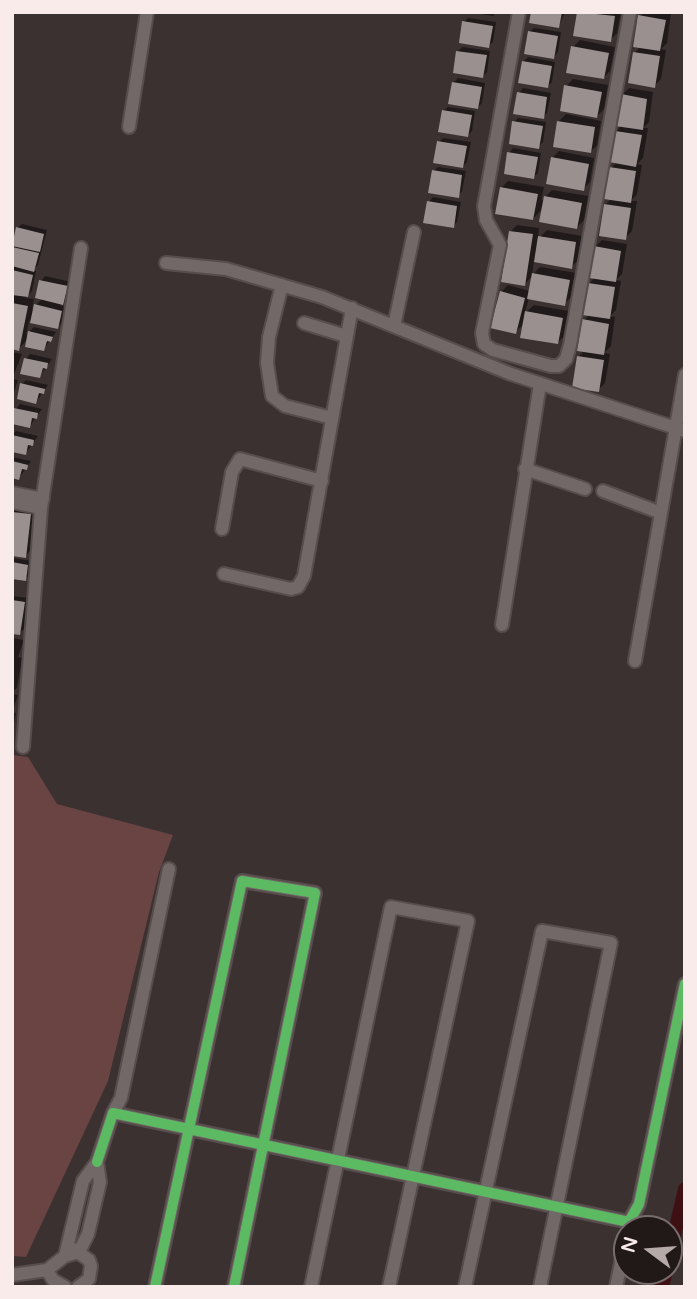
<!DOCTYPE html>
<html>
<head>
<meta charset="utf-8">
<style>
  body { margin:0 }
  #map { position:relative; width:697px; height:1299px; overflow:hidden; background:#3c3131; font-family:"Varela Round",sans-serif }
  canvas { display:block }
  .frame { position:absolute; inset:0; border:14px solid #f8ebea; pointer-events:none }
  .north { position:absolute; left:613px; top:1215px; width:70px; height:70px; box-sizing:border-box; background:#211818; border:2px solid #776c6c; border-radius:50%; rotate:286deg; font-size:19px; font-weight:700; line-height:28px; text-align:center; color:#f8ebea }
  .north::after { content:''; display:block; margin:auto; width:24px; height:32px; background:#b6aaa9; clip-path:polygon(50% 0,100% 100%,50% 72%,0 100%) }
</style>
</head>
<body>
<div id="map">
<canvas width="697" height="1299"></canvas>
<div class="frame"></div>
<div class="north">N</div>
</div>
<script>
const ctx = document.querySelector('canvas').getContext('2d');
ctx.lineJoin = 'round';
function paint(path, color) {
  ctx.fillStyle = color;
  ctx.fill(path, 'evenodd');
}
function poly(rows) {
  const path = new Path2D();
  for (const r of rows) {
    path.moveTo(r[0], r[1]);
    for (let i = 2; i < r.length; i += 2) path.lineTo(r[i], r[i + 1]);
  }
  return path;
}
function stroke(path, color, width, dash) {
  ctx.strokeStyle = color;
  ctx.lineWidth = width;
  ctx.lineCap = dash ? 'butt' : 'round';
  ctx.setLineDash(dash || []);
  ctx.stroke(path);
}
paint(poly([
  [12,755,28,757,57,804,173,835,159,872,108,1081,26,1257,12,1256]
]), '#694443');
paint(poly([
  [470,12,497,12,493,16],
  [533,12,565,12,559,26],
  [579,12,621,12,617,33,610,40],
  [644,12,671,13,667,43,661,49,666,50,661,79,654,86,635,53,641,46,640,16],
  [468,18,496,22,493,42,488,46,464,22],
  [534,28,561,32,558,52,554,57,529,32],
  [580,40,615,47,610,71,603,78,573,47],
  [463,47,490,51,487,72,483,76,458,51],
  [528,57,555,62,552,82,548,86,523,62],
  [458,78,485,83,482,103,478,107,453,83],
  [573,79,608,85,604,109,597,116,566,86],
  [523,88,551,93,547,113,543,117,519,93],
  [629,88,653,92,649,122,643,128,648,128,643,158,637,164,642,165,637,194,631,201,637,201,632,231,625,238,605,205,612,198,611,168,617,162,616,132,622,125,622,95],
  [448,107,475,111,472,131,468,135,443,111],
  [566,114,601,121,597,145,590,152,559,121],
  [518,118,546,122,543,142,538,147,514,122],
  [443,138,471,142,467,162,463,166,439,142],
  [513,148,541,153,538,173,533,177,509,153],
  [559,151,594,158,590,182,583,189,552,158],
  [438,167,466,171,462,191,458,196,434,171],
  [508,181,544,187,541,201,552,190,588,196,584,220,577,227,544,207,533,219,501,188],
  [433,197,461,202,457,222,453,226,429,202],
  [22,224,47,230,38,265,33,271,36,271,32,291,25,298,34,299,32,309,43,298,41,281,45,276,71,282,67,298,60,305,65,307,62,323,57,327,29,321,26,335,34,327,56,332,44,349,28,339,18,349,12,348,12,249,17,228],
  [517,225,539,228,538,239,547,230,582,236,578,260,571,267,534,260,532,275,540,267,576,273,571,297,564,304,529,298,525,313,534,305,569,311,565,335,558,342,525,323,515,332,501,292,508,285,530,291,533,275,525,284,510,232],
  [602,240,627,244,622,274,616,280,621,281,616,310,610,316,615,317,611,346,604,353,610,354,605,383,598,390,578,357,585,350,584,320,590,314,589,284,595,277,595,247],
  [12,352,22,354,14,374,12,374],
  [30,354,52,359,40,376,26,359],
  [12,379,18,380,12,398],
  [26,380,48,385,36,402,22,384],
  [20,404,42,409,30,426,16,409],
  [16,431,38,436,26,453,12,450,12,435],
  [12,457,31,461,19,478,12,476],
  [12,504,37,507,32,549,25,556,12,554],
  [12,558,32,561,30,575,25,579,12,577],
  [12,596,29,598,24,629,19,633,12,632],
  [12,638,24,640,18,657,22,658,17,688,12,692],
  [12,694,18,695,12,712],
  [12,712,16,713,12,733]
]), '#0007');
stroke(poly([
  [669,1257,685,1189],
  [662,1287,666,1271]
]), '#3f1013', 14);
paint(poly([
  [531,12,562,12,559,28,529,23],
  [577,12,615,16,611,42,573,36],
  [638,15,666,20,660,51,633,47],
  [462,21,493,26,489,48,459,43],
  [528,31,558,36,554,59,524,54],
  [571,46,609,53,604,79,566,73],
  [456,51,487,55,483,78,453,73],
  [633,52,660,56,655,88,628,83],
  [522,61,552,66,548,88,518,83],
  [452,82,482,87,478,109,448,104],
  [564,85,602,92,597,118,560,111],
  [517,92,547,97,544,119,513,114],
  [621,94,647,99,643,130,615,126],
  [442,110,472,115,468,137,438,132],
  [512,121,543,126,539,149,509,144],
  [557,121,595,127,591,153,553,147],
  [615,131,642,135,636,167,609,162],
  [437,141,467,146,463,168,433,163],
  [507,152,538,157,534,179,504,174],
  [551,157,589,164,584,191,546,184],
  [609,167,636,171,631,203,604,199],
  [432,170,462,175,459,198,428,193],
  [500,187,538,194,533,220,495,214],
  [544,196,582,203,577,229,539,222],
  [427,201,457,206,454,228,423,223],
  [604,204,631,208,626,240,599,236],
  [16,227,44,234,40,252,12,246],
  [509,231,533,234,525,286,501,282],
  [538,236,576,242,572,269,534,262],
  [594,246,621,251,616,282,589,278],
  [12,247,39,253,34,272,12,266],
  [12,270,33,275,28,297,12,295],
  [532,273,570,280,565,306,527,299],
  [39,280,68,286,63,305,35,298],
  [588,283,615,287,610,319,582,315],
  [500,291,525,298,516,334,490,328],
  [12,303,28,306,19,351,12,349],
  [34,304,62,311,58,329,30,323],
  [525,311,563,318,558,344,520,338],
  [582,319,609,324,604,355,577,351],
  [28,331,53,337,51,342,47,341,44,351,25,347],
  [577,356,604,360,599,392,572,388],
  [24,358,48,363,47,369,43,368,40,378,20,374],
  [20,383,45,389,44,394,39,393,36,404,17,399],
  [14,408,38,413,37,419,32,418,30,428,12,424],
  [12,435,34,440,33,446,28,445,26,455,12,452],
  [12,461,28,465,27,470,22,469,19,480,12,478],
  [12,512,31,514,26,558,12,556],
  [12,562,28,565,26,581,12,579],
  [12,600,25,602,20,635,12,634]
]), '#9a9090');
const street = poly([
  [519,12,484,206,486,220,500,245,482,333,484,344,493,350,551,366,559,366,566,359,570,345,630,12],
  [129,127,147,12],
  [166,263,226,269,322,297,511,374,685,431],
  [282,285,269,337,267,363,272,396,285,406,332,418],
  [304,323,346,336],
  [394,326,414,232],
  [525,469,585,489],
  [603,491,661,513,685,375],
  [12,493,43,499],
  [12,502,41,508],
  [222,529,232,472,240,459,322,481],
  [224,574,291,589,298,587,304,576,352,308],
  [502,625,540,384],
  [635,661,661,513],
  [23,747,41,508,81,248],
  [113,1113,121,1098,169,869],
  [97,1162,113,1113,629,1222,639,1204,685,984],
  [73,1249,89,1260,91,1266,89,1279,78,1287],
  [47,1270,53,1280,65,1287],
  [12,1275,47,1270,65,1256,79,1252,88,1234,100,1182,97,1162,83,1181,65,1256],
  [155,1287,242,881,315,893,234,1287],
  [311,1287,391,907,468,921,389,1287],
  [465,1287,542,931,611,943,540,1287],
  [616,1287,627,1234]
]);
stroke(street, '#564d4c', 16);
stroke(street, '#716867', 12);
stroke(poly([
  [97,1162,113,1113,629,1222,639,1204,685,984],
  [155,1287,242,881,315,893,234,1287]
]), '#5cba63', 10);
</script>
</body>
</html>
